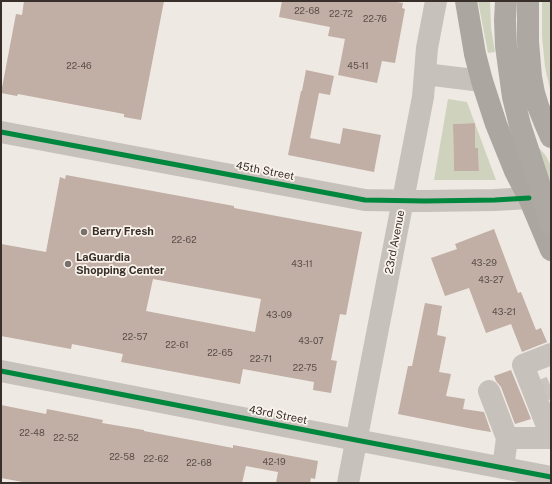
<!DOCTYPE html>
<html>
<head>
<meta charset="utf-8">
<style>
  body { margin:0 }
  #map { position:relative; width:552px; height:484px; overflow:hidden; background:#eee9e3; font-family:"Public Sans",sans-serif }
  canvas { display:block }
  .frame { position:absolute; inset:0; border:2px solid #382f2a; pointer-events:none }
</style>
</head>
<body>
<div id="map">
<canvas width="552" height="484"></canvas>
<div class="frame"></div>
</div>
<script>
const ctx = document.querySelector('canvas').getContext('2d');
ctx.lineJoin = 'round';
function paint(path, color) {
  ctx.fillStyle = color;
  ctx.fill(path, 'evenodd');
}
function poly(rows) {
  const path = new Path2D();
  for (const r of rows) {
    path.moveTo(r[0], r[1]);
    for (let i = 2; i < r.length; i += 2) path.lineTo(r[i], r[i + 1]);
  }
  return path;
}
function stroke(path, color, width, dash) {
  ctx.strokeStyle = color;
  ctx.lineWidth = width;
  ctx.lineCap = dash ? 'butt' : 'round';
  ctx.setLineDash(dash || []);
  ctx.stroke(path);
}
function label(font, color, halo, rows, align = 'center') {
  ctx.font = font + ' "Public Sans",sans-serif';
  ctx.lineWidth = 3.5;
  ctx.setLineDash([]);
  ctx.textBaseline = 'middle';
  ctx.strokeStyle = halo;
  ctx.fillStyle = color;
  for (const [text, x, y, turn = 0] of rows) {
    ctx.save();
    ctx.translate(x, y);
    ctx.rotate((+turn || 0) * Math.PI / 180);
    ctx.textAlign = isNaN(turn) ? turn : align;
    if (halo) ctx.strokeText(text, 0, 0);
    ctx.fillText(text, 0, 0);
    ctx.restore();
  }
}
paint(poly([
  [478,1,490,1,491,28,495,52,488,53],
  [542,1,551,1,551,94,545,67,542,36],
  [448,99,467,102,496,180,434,180],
  [475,123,475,148,478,148,479,171,454,171,453,124],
  [530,137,546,156,551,166,551,194]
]), '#cfd3be');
paint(poly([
  [24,1,164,1,141,120,124,117,124,114,18,94,17,96,1,93,16,14,22,15],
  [282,1,391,1,403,3,402,8,405,9,395,63,382,61,377,83,338,75,345,39,328,36,330,27,279,17],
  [306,70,334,76,330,95,319,93,310,138,340,144,343,128,381,135,374,172,288,155,301,91,302,91],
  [475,123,475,148,478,148,479,171,454,171,453,124],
  [66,175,234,206,234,208,362,232,346,315,340,314,331,360,337,361,331,393,313,390,314,382,243,369,240,384,121,362,123,354,72,344,71,349,1,336,1,244,46,252,60,177,65,179],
  [153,279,261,299,255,332,146,311],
  [494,229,518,293,521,292,536,330,541,328,547,342,522,352,511,324,486,333,469,288,445,296,431,258,457,249,455,244],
  [425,303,442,306,437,335,446,337,439,372,451,374,446,396,465,399,463,409,484,412,491,432,473,429,398,414,408,366,412,366],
  [511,370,531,419,515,424,501,387,496,381,494,376],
  [1,405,46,414,47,409,103,420,102,423,144,430,144,431,233,448,233,445,318,461,315,479,311,478,310,483,276,483,278,472,246,466,242,483,28,483,1,478]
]), '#c1aea5');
stroke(poly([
  [539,392,551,387]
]), '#cac4be', 22, [22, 11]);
stroke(poly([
  [425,74,482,81],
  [1,132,365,200,425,201,495,200,529,198],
  [551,354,523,365,551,436],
  [1,371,356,440,551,477],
  [489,391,507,438],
  [503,468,507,438,551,438],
  [348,483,423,97,427,48,436,1]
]), '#c7c1bc', 22);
stroke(poly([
  [466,1,475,54,482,81,496,124,515,171,529,198,551,250]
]), '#aca6a1', 22);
stroke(poly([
  [506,1,505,20,506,46,513,97,520,125,538,180,551,225],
  [528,1,528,42,531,77,534,93,538,106,544,121,551,137]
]), '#ada8a2', 22);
stroke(poly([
  [1,132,365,200,425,201,495,200,529,198],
  [1,371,356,440,551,477]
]), '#00873e', 5);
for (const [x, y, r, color] of [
  [84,232,4,"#78706b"],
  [68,264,4,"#78706b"]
]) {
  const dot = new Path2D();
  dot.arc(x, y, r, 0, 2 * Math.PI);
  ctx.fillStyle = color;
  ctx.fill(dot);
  stroke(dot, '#faf3eb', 1.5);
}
label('9px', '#5a4f49', null, [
  ["22-68",307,11],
  ["22-72",341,14],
  ["22-76",375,19],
  ["22-46",79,66],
  ["45-11",358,66],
  ["22-62",184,240],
  ["43-29",484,263],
  ["43-11",302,264],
  ["43-27",491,280],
  ["43-21",504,312],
  ["43-09",279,315],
  ["22-57",135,337],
  ["43-07",311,341],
  ["22-61",177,345],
  ["22-65",220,353],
  ["22-71",261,359],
  ["22-75",305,368],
  ["22-48",32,433],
  ["22-52",66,438],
  ["22-58",122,457],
  ["22-62",156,459],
  ["42-19",274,462],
  ["22-68",199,463]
]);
label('11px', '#382f2a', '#faf3eb', [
  ["45th Street",265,171,11],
  ["23rd Avenue",395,242,-79],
  ["43rd Street",278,415,11]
]);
label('bold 11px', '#382f2a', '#faf3eb', [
  ["Berry Fresh",92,232],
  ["LaGuardia",76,258],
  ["Shopping Center",76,271]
], 'left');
</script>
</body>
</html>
